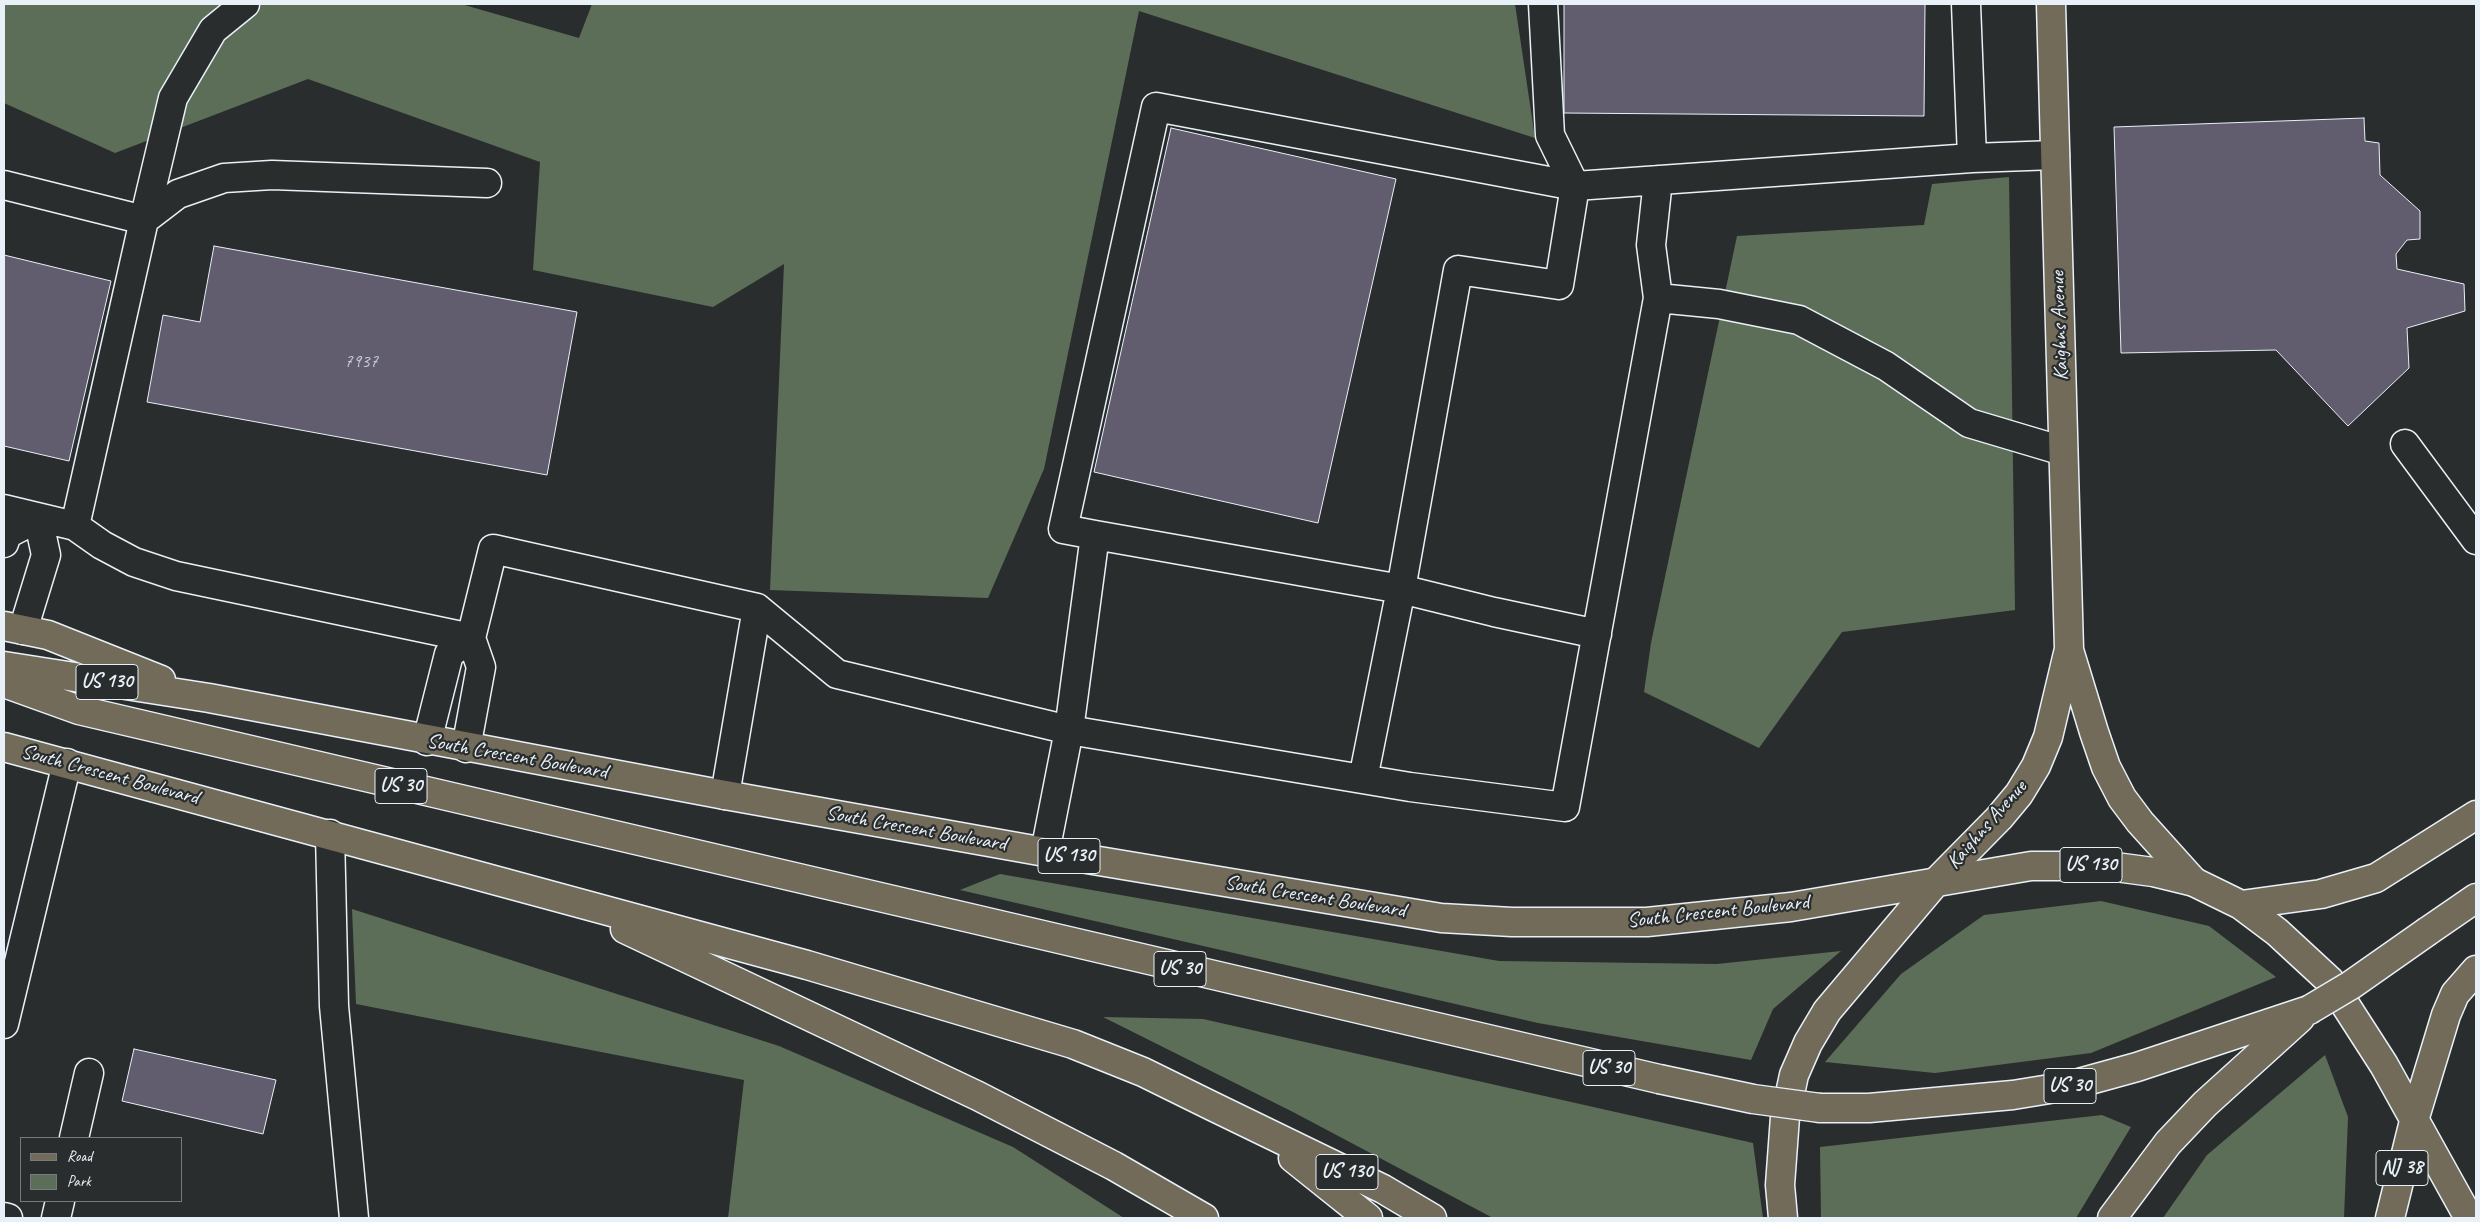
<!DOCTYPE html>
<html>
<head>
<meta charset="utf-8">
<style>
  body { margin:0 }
  #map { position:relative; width:2480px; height:1222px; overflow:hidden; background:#2a2d2e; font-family:Caveat,sans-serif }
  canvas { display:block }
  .frame { position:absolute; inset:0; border:5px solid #e8f1f8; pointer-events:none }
  .legend { position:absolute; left:20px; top:1137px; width:162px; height:65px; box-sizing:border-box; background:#2a2d2e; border:1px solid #767b7f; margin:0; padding:6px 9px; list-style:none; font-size:15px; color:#e8f1f8 }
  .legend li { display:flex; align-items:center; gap:10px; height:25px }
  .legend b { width:25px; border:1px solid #767b7f }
</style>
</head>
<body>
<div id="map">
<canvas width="2480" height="1222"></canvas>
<div class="frame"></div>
<ul class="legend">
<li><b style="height:6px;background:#726b5a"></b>Road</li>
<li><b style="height:14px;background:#5c6e58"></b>Park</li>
</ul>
</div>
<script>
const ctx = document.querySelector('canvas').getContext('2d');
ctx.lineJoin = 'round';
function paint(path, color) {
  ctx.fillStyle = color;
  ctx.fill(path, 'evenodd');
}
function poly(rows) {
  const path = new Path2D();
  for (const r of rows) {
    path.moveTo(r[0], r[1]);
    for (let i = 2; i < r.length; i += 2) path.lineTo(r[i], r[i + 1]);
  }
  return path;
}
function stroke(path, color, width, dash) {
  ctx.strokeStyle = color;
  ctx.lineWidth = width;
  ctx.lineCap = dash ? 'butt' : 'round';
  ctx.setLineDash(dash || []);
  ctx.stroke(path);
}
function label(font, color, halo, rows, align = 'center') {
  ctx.font = font + ' Caveat,sans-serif';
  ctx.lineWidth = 4.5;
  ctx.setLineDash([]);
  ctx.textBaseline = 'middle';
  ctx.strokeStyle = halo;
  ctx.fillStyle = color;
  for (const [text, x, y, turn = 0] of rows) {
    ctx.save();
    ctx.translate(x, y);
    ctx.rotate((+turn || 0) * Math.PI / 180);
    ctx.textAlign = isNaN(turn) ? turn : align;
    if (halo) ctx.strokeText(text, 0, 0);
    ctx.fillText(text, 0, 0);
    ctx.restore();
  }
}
paint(poly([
  [4,4,461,4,579,38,592,4,1515,4,1535,138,1139,11,1044,469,988,598,770,590,784,264,713,307,533,270,540,162,308,79,115,153,4,103],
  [2009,177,2015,610,1842,632,1759,748,1644,692,1651,643,1737,236,1924,225,1932,184],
  [1000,874,1499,961,1717,964,1841,951,1773,1009,1751,1060,1538,1023,960,890],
  [2101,901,2209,926,2276,977,2091,1053,1935,1073,1825,1062,1901,974,1984,915],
  [352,909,779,1046,1013,1147,1124,1218,728,1218,744,1080,356,1004],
  [1103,1017,1203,1019,1753,1143,1763,1218,1493,1218,1293,1112],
  [2325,1055,2348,1117,2344,1218,2163,1218,2207,1155],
  [2102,1115,2131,1127,2076,1218,1821,1218,1820,1147]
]), '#5c6e58');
const building = poly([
  [1564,4,1925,4,1924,116,1564,113,1564,4],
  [2364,118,2365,141,2379,143,2380,175,2420,211,2420,239,2407,240,2396,254,2397,269,2464,284,2465,311,2407,328,2409,368,2348,426,2276,350,2121,353,2114,127,2364,118],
  [1171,128,1396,179,1318,523,1094,472,1171,128],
  [214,246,577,312,547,475,147,402,163,315,200,322,214,246],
  [4,255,111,281,69,461,4,446,4,255],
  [134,1049,276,1080,263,1134,122,1101,134,1049]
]);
paint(building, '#615d6f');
stroke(building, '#e8f1f8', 1);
const minor = poly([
  [1543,4,1550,135,1575,186,1972,158,1966,4],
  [1972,158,2055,155],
  [1658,180,1651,245,1658,298],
  [4,185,144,220,173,98,213,30,245,4],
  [2405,444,2476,540],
  [4,509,75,526,144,220,178,194,224,178,272,175,487,183],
  [75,526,102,545,134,562,176,576,471,638],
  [1095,535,1063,529,1156,107,1575,186,1559,285,1458,270,1401,589,1363,779],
  [4,543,7,534,38,518,46,555,23,630],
  [427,741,449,654,471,638],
  [466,748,481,667,471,638,493,549,757,608],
  [725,795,757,608,837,674,1069,730,1095,535,1401,589,1494,612,1597,634],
  [330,834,334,1006,354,1218],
  [1045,852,1069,730,1410,787,1565,807,1658,298,1719,304,1799,320,1886,366,1969,423,2063,451],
  [4,1024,67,763],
  [74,1138,89,1073],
  [4,1217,8,1218],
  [56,1218,60,1201]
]);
const major = poly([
  [2069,650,2094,732,2106,767,2122,798,2140,822,2194,882],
  [1935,883,1999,818,2019,794,2036,766,2048,737,2069,649,2051,4]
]);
const highway = poly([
  [4,626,48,635,161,680],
  [4,666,209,698,725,795,1045,852,1441,918,1512,922,1647,922,1791,907,2031,866,2108,866,2153,872,2194,882,2241,905,2277,932,2330,981,2384,1065,2469,1218],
  [4,683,79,710,1659,1079],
  [4,747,807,965,1073,1044,1143,1072,1212,1106,1383,1189,1432,1218],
  [2241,905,2321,894,2376,878,2476,815],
  [625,929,978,1096,1114,1166,1204,1218],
  [2428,931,2476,898],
  [1820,1108,1869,1108,2013,1095,2068,1086,2137,1067,2309,1010],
  [1293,1158,1368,1218],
  [1783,1218,1780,1185,1785,1117,1794,1075,1808,1043,1827,1011,1935,883],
  [2112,1218,2168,1143,2205,1104,2300,1018],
  [2390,1218,2415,1117,2446,1015,2455,994,2476,970]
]);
stroke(minor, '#e8f1f8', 31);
stroke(major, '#e8f1f8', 31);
stroke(highway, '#e8f1f8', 31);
stroke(minor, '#2a2d2e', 28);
stroke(major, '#726b5a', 28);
stroke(highway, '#726b5a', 28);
const highwayBridge = poly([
  [2309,1010,2351,985,2428,931],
  [1659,1079,1753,1099,1820,1108]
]);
stroke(highwayBridge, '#e8f1f8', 31, []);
stroke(highwayBridge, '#726b5a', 28);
label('19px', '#c6ccd6', null, [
  ["7937",361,362]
]);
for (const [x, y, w] of [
  [107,682,62],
  [401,786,52],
  [1069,856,62],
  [2091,865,62],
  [1180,969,52],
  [1609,1068,52],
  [2070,1086,52],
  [2402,1168,52],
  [1347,1172,62]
]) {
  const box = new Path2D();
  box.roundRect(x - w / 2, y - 17.5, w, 35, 4);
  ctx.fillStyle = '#2a2d2e';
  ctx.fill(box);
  stroke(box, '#e8f1f8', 1);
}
label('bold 20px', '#e8f1f8', null, [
  ["US 130",107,682],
  ["US 30",401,786],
  ["US 130",1069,856],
  ["US 130",2091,865],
  ["US 30",1180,969],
  ["US 30",1609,1068],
  ["US 30",2070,1086],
  ["NJ 38",2402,1168],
  ["US 130",1347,1172]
]);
label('21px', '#e8f1f8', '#2a2d2e', [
  ["Kaighns Avenue",2060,326,-92],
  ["South Crescent Boulevard",517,757,10],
  ["South Crescent Boulevard",110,775,15],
  ["Kaighns Avenue",1987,825,-49],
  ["South Crescent Boulevard",916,829,10],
  ["South Crescent Boulevard",1315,897,9],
  ["South Crescent Boulevard",1718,912,-6]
]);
</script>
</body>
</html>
